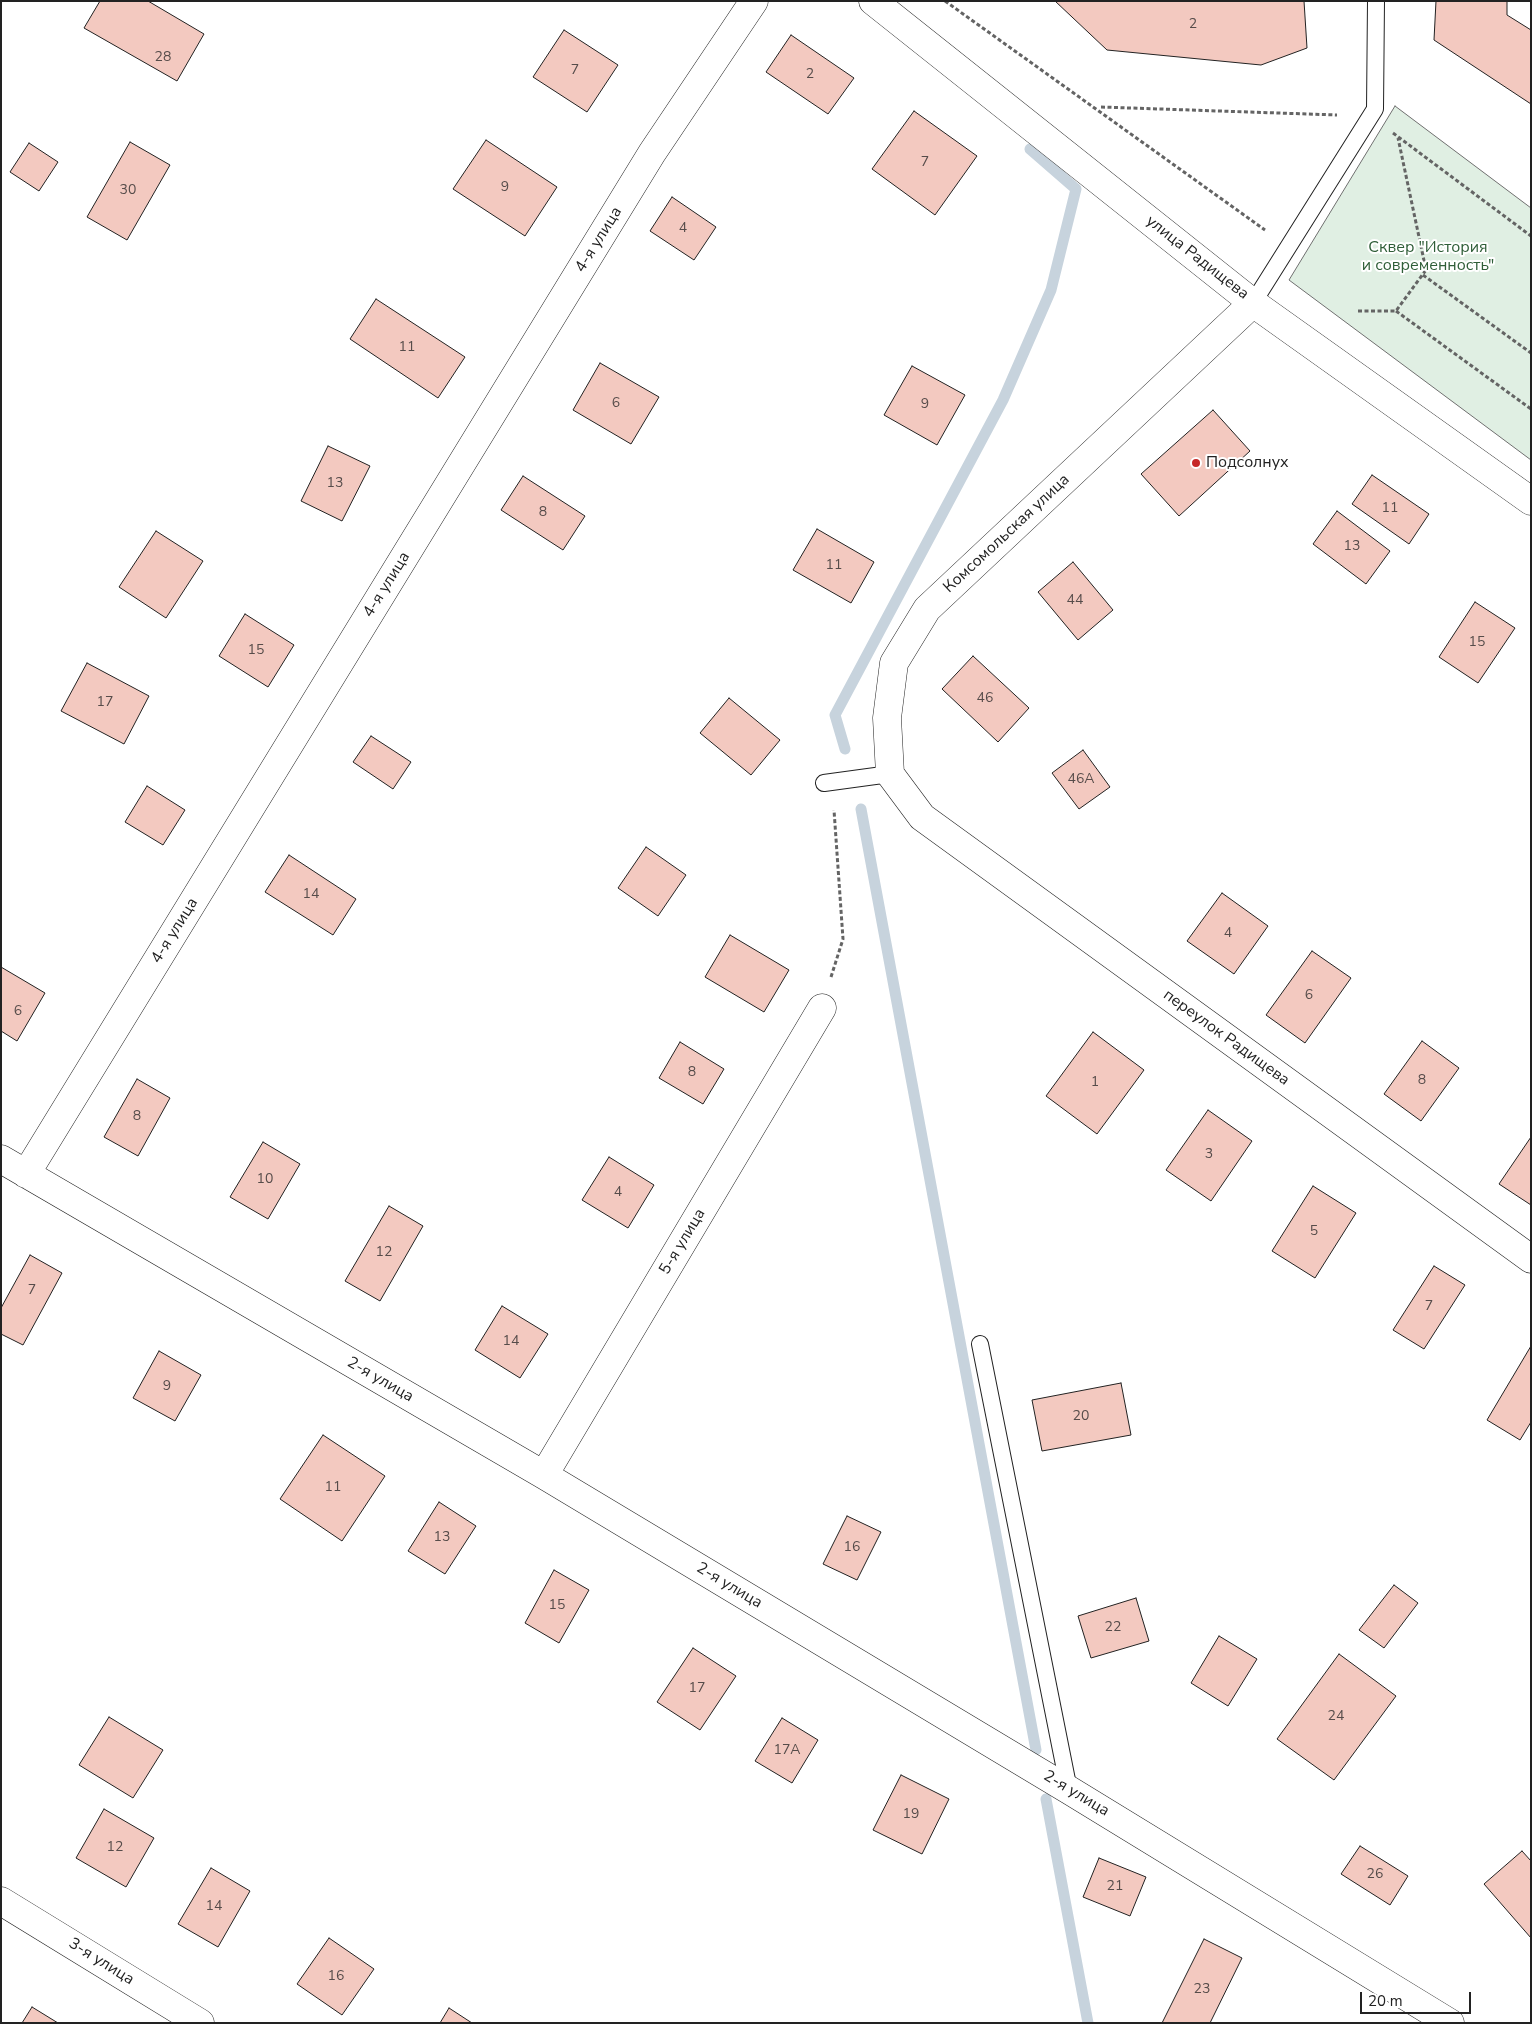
<!DOCTYPE html>
<html>
<head>
<meta charset="utf-8">
<style>
  body { margin:0 }
  #map { position:relative; width:1532px; height:2024px; overflow:hidden; background:#fff; font-family:"Nunito Sans",sans-serif }
  canvas { display:block }
  .frame { position:absolute; inset:0; border:2px solid #222; pointer-events:none }
  .scale { position:absolute; left:1360px; top:1992px; width:111px; height:22px; box-sizing:border-box; border:2px solid #222; border-top:0; padding-left:6px; font-size:15px; line-height:18px; white-space:nowrap; color:#222; -webkit-text-stroke:4px #fff; paint-order:stroke }
</style>
</head>
<body>
<div id="map">
<canvas width="1532" height="2024"></canvas>
<div class="frame"></div>
<div class="scale">20 m</div>
</div>
<script>
const ctx = document.querySelector('canvas').getContext('2d');
ctx.lineJoin = 'round';
function paint(path, color) {
  ctx.fillStyle = color;
  ctx.fill(path, 'evenodd');
}
function poly(rows) {
  const path = new Path2D();
  for (const r of rows) {
    path.moveTo(r[0], r[1]);
    for (let i = 2; i < r.length; i += 2) path.lineTo(r[i], r[i + 1]);
  }
  return path;
}
function stroke(path, color, width, dash) {
  ctx.strokeStyle = color;
  ctx.lineWidth = width;
  ctx.lineCap = dash ? 'butt' : 'round';
  ctx.setLineDash(dash || []);
  ctx.stroke(path);
}
function label(font, color, halo, rows, align = 'center') {
  ctx.font = font + ' "Nunito Sans",sans-serif';
  ctx.lineWidth = 4;
  ctx.setLineDash([]);
  ctx.textBaseline = 'middle';
  ctx.strokeStyle = halo;
  ctx.fillStyle = color;
  for (const [text, x, y, turn = 0] of rows) {
    ctx.save();
    ctx.translate(x, y);
    ctx.rotate((+turn || 0) * Math.PI / 180);
    ctx.textAlign = isNaN(turn) ? turn : align;
    if (halo) ctx.strokeText(text, 0, 0);
    ctx.fillText(text, 0, 0);
    ctx.restore();
  }
}
const green = poly([
  [1395,106,1531,208,1531,460,1289,280,1395,106]
]);
paint(green, '#e0efe3');
stroke(green, '#6f6f6f', 1);
stroke(poly([
  [845,749,835,715,1003,400,1051,290,1076,189,1030,149],
  [861,809,1036,1750],
  [1046,1799,1088,2023]
]), '#c7d3dd', 11);
const building = poly([
  [100,1,148,1,204,34,177,81,84,28,100,1],
  [1055,1,1304,1,1307,48,1261,65,1107,50,1055,1],
  [1436,1,1507,1,1507,15,1531,30,1531,104,1434,40,1436,1],
  [564,30,618,65,587,112,533,77,564,30],
  [791,35,854,78,828,114,766,72,791,35],
  [914,111,977,156,935,215,872,169,914,111],
  [486,140,557,187,525,236,453,189,486,140],
  [130,142,170,165,127,240,87,217,130,142],
  [29,143,58,162,39,191,10,172,29,143],
  [672,197,716,227,694,260,650,231,672,197],
  [376,299,465,357,438,398,350,339,376,299],
  [600,363,659,397,631,444,573,410,600,363],
  [912,366,965,395,937,445,884,415,912,366],
  [1213,410,1250,451,1179,516,1141,474,1213,410],
  [328,446,370,466,342,521,301,501,328,446],
  [1372,475,1429,514,1409,544,1352,504,1372,475],
  [523,476,585,516,563,550,501,510,523,476],
  [1337,511,1390,551,1366,584,1313,544,1337,511],
  [817,529,874,562,851,603,793,570,817,529],
  [156,531,203,561,166,618,119,587,156,531],
  [1073,562,1113,610,1078,640,1038,592,1073,562],
  [1475,602,1515,628,1478,683,1439,657,1475,602],
  [245,614,294,645,268,687,219,656,245,614],
  [973,656,1029,708,998,742,942,689,973,656],
  [87,663,149,696,124,744,61,711,87,663],
  [729,698,780,740,751,775,700,733,729,698],
  [371,736,411,762,393,789,353,762,371,736],
  [1083,750,1110,787,1079,809,1052,773,1083,750],
  [147,786,185,810,163,845,125,822,147,786],
  [646,847,686,875,658,916,618,888,646,847],
  [289,855,356,899,333,935,265,892,289,855],
  [1222,893,1268,926,1234,974,1187,941,1222,893],
  [730,935,789,970,764,1012,705,977,730,935],
  [1312,951,1351,978,1305,1043,1266,1015,1312,951],
  [1,967,45,993,17,1041,1,1031,1,967],
  [1093,1032,1144,1070,1097,1134,1046,1096,1093,1032],
  [1422,1041,1459,1068,1421,1121,1384,1094,1422,1041],
  [680,1042,724,1069,703,1104,659,1078,680,1042],
  [137,1079,170,1098,138,1156,104,1137,137,1079],
  [1208,1110,1252,1141,1211,1201,1166,1170,1208,1110],
  [1531,1137,1531,1205,1499,1184,1531,1137],
  [263,1142,300,1164,268,1219,230,1197,263,1142],
  [609,1157,654,1185,628,1228,582,1200,609,1157],
  [1313,1186,1356,1213,1315,1278,1272,1251,1313,1186],
  [389,1206,423,1226,380,1301,345,1281,389,1206],
  [30,1255,62,1273,23,1345,1,1334,1,1308,30,1255],
  [1434,1266,1465,1285,1424,1349,1393,1330,1434,1266],
  [502,1306,548,1334,520,1378,475,1350,502,1306],
  [1531,1346,1531,1422,1520,1440,1487,1420,1531,1346],
  [159,1351,201,1375,175,1421,133,1398,159,1351],
  [1121,1383,1131,1435,1042,1451,1032,1400,1121,1383],
  [323,1435,385,1476,342,1541,280,1499,323,1435],
  [439,1502,476,1526,445,1574,408,1551,439,1502],
  [847,1516,881,1532,857,1580,823,1564,847,1516],
  [554,1570,589,1590,559,1643,525,1623,554,1570],
  [1394,1585,1418,1603,1384,1648,1359,1630,1394,1585],
  [1136,1598,1149,1641,1091,1658,1078,1616,1136,1598],
  [1219,1636,1257,1659,1228,1706,1191,1683,1219,1636],
  [693,1648,736,1676,700,1730,657,1702,693,1648],
  [1339,1654,1396,1696,1334,1780,1277,1739,1339,1654],
  [109,1717,163,1750,133,1798,79,1765,109,1717],
  [782,1718,818,1740,792,1783,755,1761,782,1718],
  [901,1775,949,1799,922,1854,873,1830,901,1775],
  [104,1809,154,1838,126,1887,76,1858,104,1809],
  [1360,1846,1408,1876,1390,1905,1341,1874,1360,1846],
  [1522,1851,1531,1861,1531,1938,1484,1884,1522,1851],
  [1099,1858,1146,1877,1130,1916,1083,1897,1099,1858],
  [211,1868,250,1891,218,1947,178,1924,211,1868],
  [329,1938,374,1969,342,2015,297,1984,329,1938],
  [1204,1939,1242,1958,1210,2023,1162,2023,1204,1939],
  [32,2007,58,2023,22,2023,32,2007],
  [449,2008,472,2023,440,2023,449,2008]
]);
paint(building, '#f3c9c0');
stroke(building, '#222', 1);
const service = poly([
  [1253,303,1375,109,1376,1],
  [824,783,890,774],
  [980,1344,1069,1790]
]);
const minor = poly([
  [873,1,1253,303,1531,501],
  [1253,303,927,609,894,663,887,718,890,774,922,817,1531,1259],
  [1,1159,544,1475,1069,1790,1450,2023],
  [26,1174,652,153,754,1],
  [544,1475,822,1008],
  [1,1901,200,2023]
]);
stroke(service, '#222', 18);
stroke(minor, '#222', 29);
stroke(poly([
  [945,1,1265,230],
  [1101,107,1337,115],
  [1393,133,1531,236],
  [1423,275,1531,353],
  [1358,311,1396,311,1426,270,1398,138],
  [1396,311,1531,409],
  [831,977,843,939,834,810]
]), '#646464', 3, [4, 2.5]);
stroke(service, '#fff', 16);
stroke(minor, '#fff', 28);
for (const [x, y, r, color] of [
  [1196,463,5,"#c62828"]
]) {
  const dot = new Path2D();
  dot.arc(x, y, r, 0, 2 * Math.PI);
  ctx.fillStyle = color;
  ctx.fill(dot);
  stroke(dot, '#fff', 2);
}
label('14px', '#564c4a', null, [
  ["2",1193,25],
  ["28",163,58],
  ["7",575,71],
  ["2",810,75],
  ["7",925,163],
  ["9",505,188],
  ["30",128,191],
  ["4",683,229],
  ["11",407,348],
  ["6",616,404],
  ["9",925,405],
  ["13",335,484],
  ["11",1390,509],
  ["8",543,513],
  ["13",1352,547],
  ["11",834,566],
  ["44",1075,601],
  ["15",1477,643],
  ["15",256,651],
  ["46",985,699],
  ["17",105,703],
  ["46А",1081,780],
  ["14",311,895],
  ["4",1228,934],
  ["6",1309,996],
  ["6",18,1012],
  ["8",692,1073],
  ["8",1422,1081],
  ["1",1095,1083],
  ["8",137,1117],
  ["3",1209,1155],
  ["10",265,1180],
  ["4",618,1193],
  ["5",1314,1232],
  ["12",384,1253],
  ["7",32,1291],
  ["7",1429,1307],
  ["14",511,1342],
  ["9",167,1387],
  ["20",1081,1417],
  ["11",333,1488],
  ["13",442,1538],
  ["16",852,1548],
  ["15",557,1606],
  ["22",1113,1628],
  ["17",697,1689],
  ["24",1336,1717],
  ["17А",787,1751],
  ["19",911,1815],
  ["12",115,1848],
  ["26",1375,1875],
  ["21",1115,1887],
  ["14",214,1907],
  ["16",336,1977],
  ["23",1202,1990]
]);
label('16px', '#222', '#fff', [
  ["4-я улица",599,240,-58],
  ["улица Радищева",1197,258,38],
  ["Комсомольская улица",1007,534,-43],
  ["4-я улица",387,585,-58],
  ["4-я улица",175,931,-58],
  ["переулок Радищева",1226,1038,36],
  ["5-я улица",683,1242,-59],
  ["2-я улица",380,1380,30],
  ["2-я улица",729,1586,31],
  ["2-я улица",1076,1794,31],
  ["3-я улица",101,1962,32]
]);
label('16px', '#2f5e38', '#fff', [
  ["Сквер \"История",1428,248],
  ["и современность\"",1428,266]
]);
label('16px', '#222', '#fff', [
  ["Подсолнух",1206,463]
], 'left');
</script>
</body>
</html>
